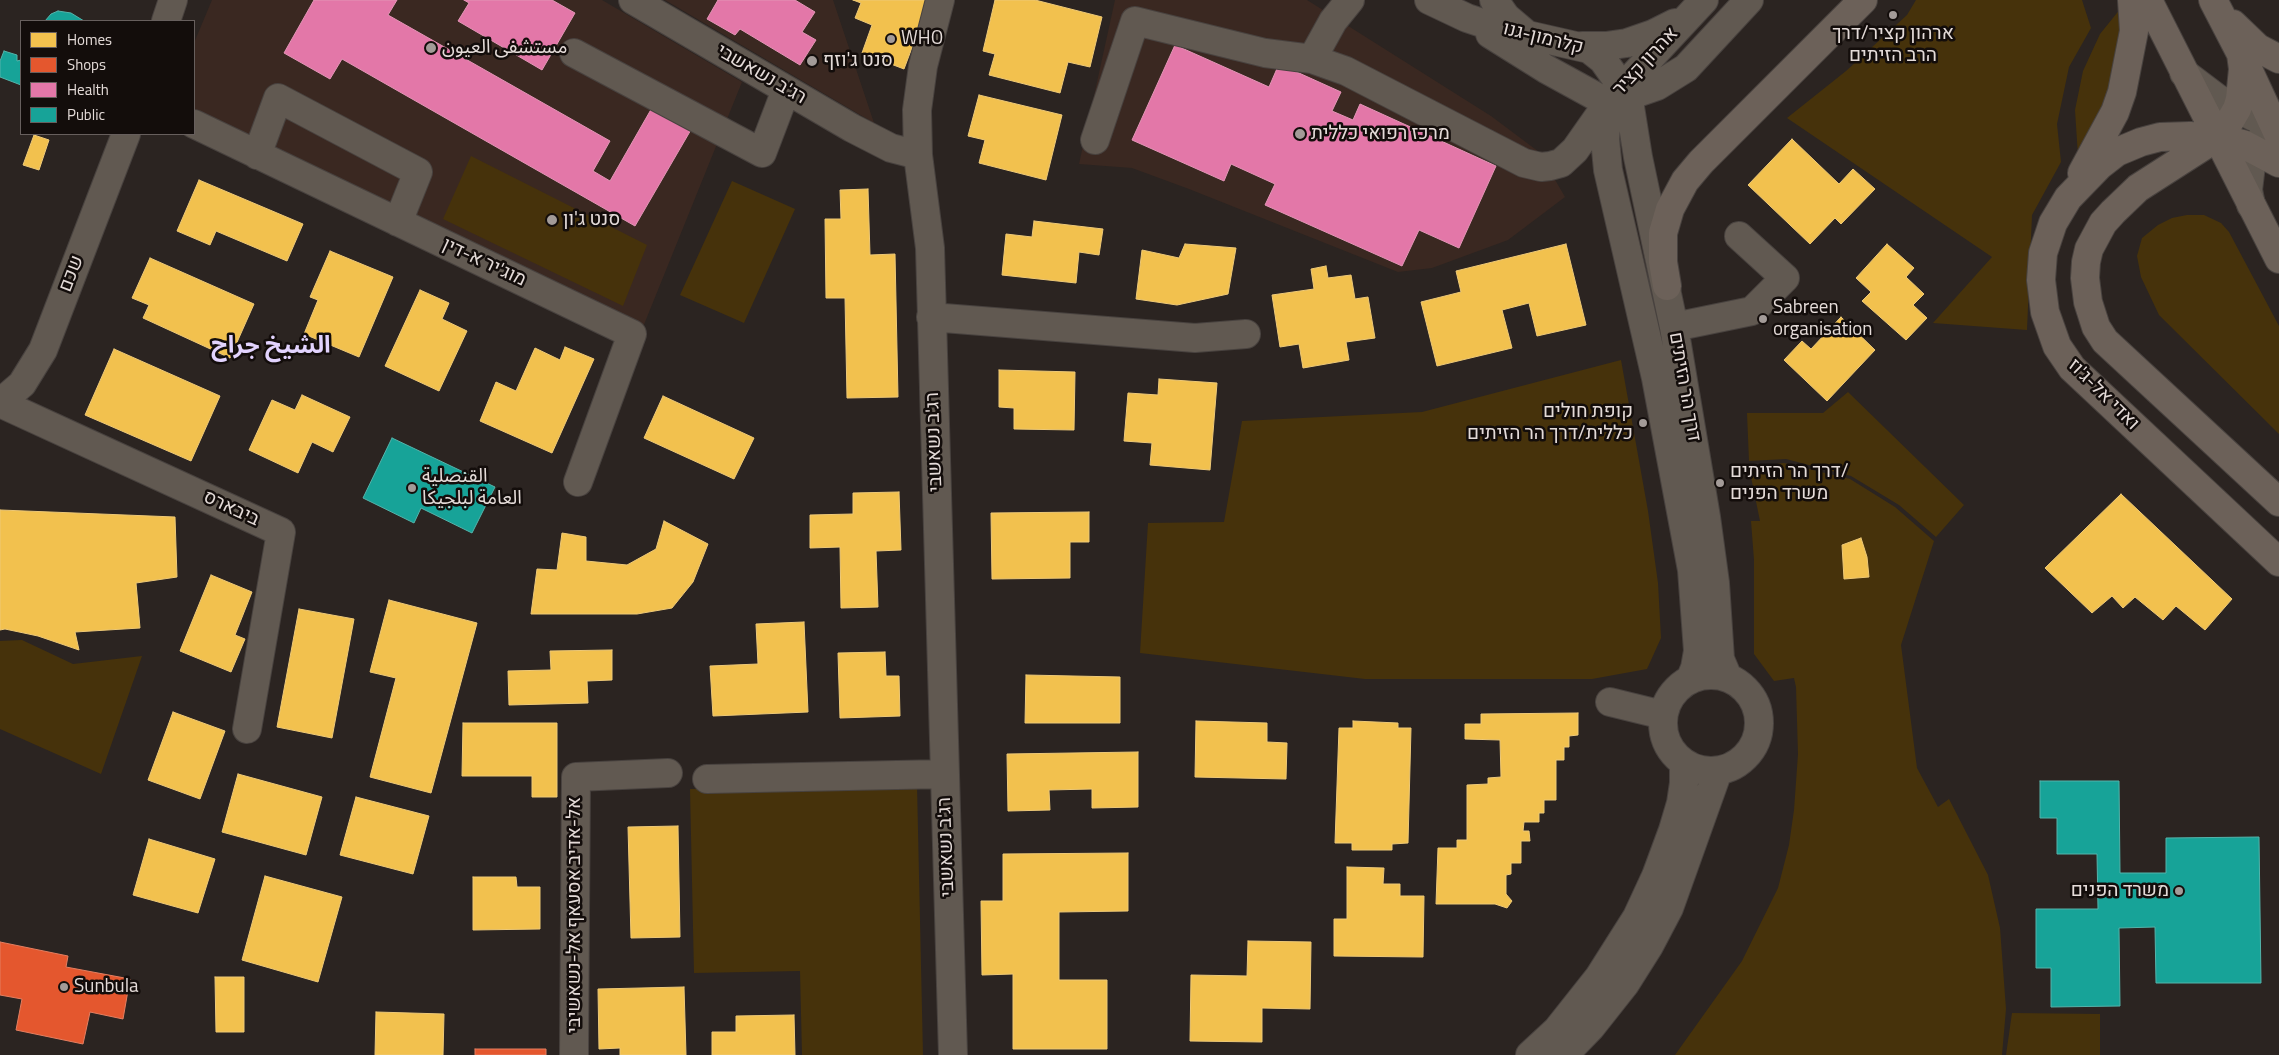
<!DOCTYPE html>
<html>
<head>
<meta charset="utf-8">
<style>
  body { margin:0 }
  #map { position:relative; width:2279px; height:1055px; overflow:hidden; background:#2b2421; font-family:"Titillium Web",sans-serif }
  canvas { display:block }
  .legend { position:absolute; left:20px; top:20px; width:175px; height:115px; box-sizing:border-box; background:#130d0b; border:1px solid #675f5d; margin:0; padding:6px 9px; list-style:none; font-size:15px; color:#e4dbd8 }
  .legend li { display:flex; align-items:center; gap:10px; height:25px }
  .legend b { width:25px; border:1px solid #675f5d }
</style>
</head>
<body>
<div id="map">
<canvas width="2279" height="1055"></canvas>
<ul class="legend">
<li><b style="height:14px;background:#f2c14e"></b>Homes</li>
<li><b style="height:14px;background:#e4572e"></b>Shops</li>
<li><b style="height:14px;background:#e377a8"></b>Health</li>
<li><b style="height:14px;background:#17a398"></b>Public</li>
</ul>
</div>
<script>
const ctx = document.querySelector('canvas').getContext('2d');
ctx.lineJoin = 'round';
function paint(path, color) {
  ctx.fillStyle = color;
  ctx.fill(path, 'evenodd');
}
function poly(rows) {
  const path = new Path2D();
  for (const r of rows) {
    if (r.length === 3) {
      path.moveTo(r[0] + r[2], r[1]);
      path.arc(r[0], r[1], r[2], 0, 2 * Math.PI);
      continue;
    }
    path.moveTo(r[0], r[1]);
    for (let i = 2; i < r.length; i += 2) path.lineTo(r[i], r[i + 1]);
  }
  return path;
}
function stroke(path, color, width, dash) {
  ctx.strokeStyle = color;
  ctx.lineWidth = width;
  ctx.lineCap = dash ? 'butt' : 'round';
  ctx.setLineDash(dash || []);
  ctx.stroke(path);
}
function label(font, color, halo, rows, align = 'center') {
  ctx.font = font + ' "Titillium Web","Noto Sans Arabic",Heebo,sans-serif';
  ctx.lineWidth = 5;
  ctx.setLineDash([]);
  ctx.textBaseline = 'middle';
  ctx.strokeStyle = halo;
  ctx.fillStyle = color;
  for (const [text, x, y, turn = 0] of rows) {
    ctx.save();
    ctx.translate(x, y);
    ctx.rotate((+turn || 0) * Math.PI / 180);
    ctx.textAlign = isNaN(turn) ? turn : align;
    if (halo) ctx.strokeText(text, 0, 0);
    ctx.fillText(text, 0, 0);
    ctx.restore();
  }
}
paint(poly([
  [212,0,602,0,742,82,643,327,194,113,194,43],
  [665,0,833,0,874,123],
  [1115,0,1307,0,1491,116,1539,152,1565,197,1508,240,1432,268,1398,272,1189,189,1132,168,1079,164]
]), '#3a2821');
paint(poly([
  [1916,0,2082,0,2091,28,2069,67,2057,124,2061,162,2032,215,2027,330,1933,323,1992,257,1787,118,1846,71,1907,15],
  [2125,3,2118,79,2078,156,2075,110,2083,71,2100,34],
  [471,156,647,245,623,306,443,219],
  [732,181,795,209,744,323,680,295],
  [2187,215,2204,215,2221,223,2229,232,2279,326,2279,434,2159,315,2141,277,2137,256,2142,238,2158,225,2172,218],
  [1621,360,1648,511,1658,583,1661,638,1647,669,1592,679,1365,679,1140,653,1148,523,1224,522,1242,421,1422,412],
  [1848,392,1964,505,1936,537,1899,505,1851,476,1786,459,1749,461,1747,413,1823,413],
  [1784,463,1850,479,1895,507,1934,541,1901,645,1917,768,1938,807,1949,799,1988,875,2000,928,2006,1009,2002,1055,1675,1055,1742,961,1778,888,1789,845,1794,810,1798,754,1796,687,1794,678,1774,681,1754,654,1754,560,1751,521,1760,521,1749,467],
  [22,640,73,664,142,656,101,774,0,729,0,641],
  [917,785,923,1055,802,1055,800,971,694,973,690,789],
  [2012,1013,2100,1014,2100,1055,2006,1055]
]), '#46320b');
const homes = poly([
  [853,0,930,0,904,69,862,53,872,25,855,18,861,3,853,0],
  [995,0,1035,0,1102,17,1090,67,1068,62,1060,93,989,75,995,54,983,51,995,0],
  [979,95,1062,115,1046,180,979,163,985,140,968,136,979,95],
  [34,135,49,140,39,170,23,165,34,135],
  [1792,139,1839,184,1853,169,1875,189,1841,224,1835,218,1810,244,1748,185,1792,139],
  [199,180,303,224,287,261,216,231,210,245,177,231,199,180],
  [868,189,870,255,895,254,898,397,847,398,845,298,826,298,825,219,841,219,840,190,868,189],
  [1034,221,1103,229,1099,255,1079,252,1076,283,1002,275,1006,234,1032,237,1034,221],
  [1185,244,1236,248,1228,294,1177,305,1136,299,1142,250,1179,258,1185,244],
  [1566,244,1586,325,1537,336,1529,303,1502,310,1512,348,1437,366,1421,302,1461,292,1456,271,1566,244],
  [1887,244,1914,268,1906,277,1924,294,1913,305,1927,318,1906,340,1862,301,1871,292,1856,278,1887,244],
  [330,251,393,277,359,357,304,334,318,300,310,297,330,251],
  [150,258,254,304,230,358,143,318,149,305,132,298,150,258],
  [1326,266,1328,278,1351,275,1355,299,1368,297,1375,338,1346,342,1349,360,1303,368,1299,344,1280,347,1272,295,1314,289,1311,269,1326,266],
  [420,290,449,303,442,319,467,331,439,391,385,366,420,290],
  [1841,317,1875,350,1827,401,1784,360,1802,341,1811,349,1841,317],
  [565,347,594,359,552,453,480,421,496,382,516,391,535,348,560,360,565,347],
  [114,349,220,396,191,461,85,415,114,349],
  [999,370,1075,372,1074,430,1014,429,1014,408,999,407,999,370],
  [1159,379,1217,383,1210,470,1150,465,1152,443,1124,441,1128,393,1158,395,1159,379],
  [302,395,350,417,333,452,312,442,298,473,249,450,272,400,295,410,302,395],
  [663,396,754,438,734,479,644,438,663,396],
  [899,492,901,550,876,551,878,607,841,608,840,547,810,548,810,515,853,514,853,493,899,492],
  [2121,494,2232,599,2205,630,2176,606,2163,620,2135,597,2123,608,2112,596,2092,613,2045,568,2121,494],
  [0,510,175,517,177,577,136,583,140,628,75,632,79,650,38,636,5,629,0,630,0,510],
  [1089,512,1089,542,1070,542,1070,578,992,579,991,513,1089,512],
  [664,521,708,544,693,582,672,608,637,614,531,614,537,569,557,570,562,533,586,537,586,561,627,565,656,549,664,521],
  [1861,538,1867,557,1869,577,1844,579,1842,545,1861,538],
  [211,575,252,592,235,635,245,639,231,672,180,651,211,575],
  [389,600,477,623,431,793,370,777,396,678,370,672,389,600],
  [299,609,354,619,332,738,277,727,299,609],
  [804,622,808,712,713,716,710,666,758,664,756,624,804,622],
  [612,650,612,680,587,681,588,703,509,705,508,671,551,670,550,651,612,650],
  [885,652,886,676,899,676,900,716,840,718,838,653,885,652],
  [1026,675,1120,677,1120,723,1025,723,1026,675],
  [173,712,225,731,200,799,148,780,173,712],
  [1578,713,1578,735,1569,736,1569,747,1564,747,1564,760,1556,760,1556,800,1544,800,1544,813,1539,813,1539,822,1524,822,1523,831,1529,831,1530,841,1521,841,1521,863,1511,863,1511,874,1506,875,1506,894,1512,901,1507,908,1495,904,1436,904,1438,848,1457,848,1457,840,1467,840,1467,785,1488,784,1488,778,1501,777,1500,740,1465,739,1465,724,1481,724,1481,714,1578,713],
  [1196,721,1267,723,1267,742,1287,743,1286,779,1195,777,1196,721],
  [1353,721,1398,723,1398,728,1411,728,1408,843,1392,844,1392,850,1352,850,1352,843,1335,843,1339,728,1353,728,1353,721],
  [463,723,557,723,557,797,532,797,532,776,462,776,463,723],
  [1138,752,1138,807,1092,808,1092,789,1049,790,1050,810,1008,811,1007,754,1138,752],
  [238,774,322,797,306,855,222,832,238,774],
  [356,797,429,816,413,874,340,855,356,797],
  [678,826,680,937,631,938,628,827,678,826],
  [149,839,215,859,198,913,133,895,149,839],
  [1128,853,1128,911,1059,912,1059,980,1107,980,1107,1049,1013,1049,1013,974,982,975,981,901,1003,901,1003,854,1128,853],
  [1347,867,1384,868,1383,884,1400,884,1400,896,1424,896,1423,957,1334,956,1334,919,1347,919,1347,867],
  [265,876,342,897,318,982,242,960,265,876],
  [473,877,516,877,517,887,540,887,540,929,473,930,473,877],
  [1248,941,1311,942,1310,1009,1262,1008,1262,1042,1190,1041,1191,975,1247,976,1248,941],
  [215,977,244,977,244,1032,216,1032,215,977],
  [684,987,686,1055,620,1055,620,1048,599,1049,598,989,684,987],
  [376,1012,444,1014,443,1055,375,1055,376,1012],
  [794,1015,795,1055,712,1055,712,1032,736,1032,736,1016,794,1015]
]);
paint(homes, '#f2c14e');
stroke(homes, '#eec977', 1);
const shops = poly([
  [0,942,68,956,66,967,130,979,123,1019,90,1012,83,1044,16,1030,22,999,0,995,0,942],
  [475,1049,546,1049,546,1055,475,1055,475,1049]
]);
paint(shops, '#e4572e');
stroke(shops, '#e47f61', 1);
const health = poly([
  [314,0,397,0,388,15,610,141,593,171,610,181,653,106,692,128,635,226,342,59,330,79,284,53,314,0],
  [464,0,552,0,575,13,542,70,458,21,469,3,464,0],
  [718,0,795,0,815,12,802,32,816,40,800,65,740,29,735,35,707,19,718,0],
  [1175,45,1269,87,1279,64,1341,92,1332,111,1353,120,1360,104,1496,166,1459,248,1419,230,1402,266,1265,205,1275,184,1231,164,1224,181,1132,140,1175,45]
]);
paint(health, '#e377a8');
stroke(health, '#e395b6', 1);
const public = poly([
  [58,11,71,13,84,21,45,21,51,14,58,11],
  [4,51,17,55,17,61,21,60,21,85,0,77,0,61,4,51],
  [392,438,495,487,472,533,421,508,414,523,363,498,392,438],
  [2040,781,2119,781,2120,873,2166,873,2166,838,2259,837,2261,983,2156,983,2155,927,2119,928,2120,1006,2051,1007,2051,968,2036,968,2036,909,2098,909,2097,854,2057,854,2057,818,2040,818,2040,781]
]);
paint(public, '#17a398');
stroke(public, '#54b4ab', 1);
const minor = poly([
  [633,0,852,128,891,148,918,155,930,248,953,1055],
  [1429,0,1467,18,1497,28,1589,49,1603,60,1622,87,1630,107,1638,157,1674,327,1706,517,1715,583,1720,659,1728,678],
  [1494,0,1506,17,1526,34],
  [166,21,173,0],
  [1490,34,1546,69,1608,103],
  [1582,46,1606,46,1627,43,1653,34,1675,23],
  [574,53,762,153,786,90],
  [1312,59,1333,21,1350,0],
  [2184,73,2217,98,2254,117,2279,124],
  [1611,102,1657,86,1686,68,1749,0],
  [1608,103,1605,139,1608,170,1656,378,1692,570,1698,651,1695,668,1690,680],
  [194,124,632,334,578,482],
  [1095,140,1135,21,1265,53,1312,59,1346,71,1524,163,1541,167,1550,166,1561,163,1575,150,1608,103,1704,0],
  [257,155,278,98,418,172,398,222],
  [918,155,917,110,923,66,940,0],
  [2251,205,2248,190,2252,157,2266,130],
  [931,317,1195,338,1246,334],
  [1674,327,1752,311,1785,278,1739,236],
  [0,403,281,532,247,729],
  [0,403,22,384,43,350,126,134],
  [1711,723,48],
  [1610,702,1663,715],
  [707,779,944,774],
  [574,1055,576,777,668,773],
  [1530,1055,1557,1030,1599,977,1637,917,1656,876,1673,830,1681,803,1684,783,1684,763],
  [1564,1055,1591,1027,1625,984,1649,946,1669,908,1718,771]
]);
const major = poly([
  [2148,0,2279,259],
  [2213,0,2241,54,2279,136],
  [2233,24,2258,48,2279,59],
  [2241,54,2243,69,2240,99,2237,109,2227,126,2216,138,2138,188,2113,212,2103,223,2089,249,2086,262,2085,278,2088,302,2096,327,2105,341,2279,502],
  [2279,163,2243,144,2223,139,2190,136,2160,137,2141,142,2117,152,2099,166,2068,198,2053,223,2043,253,2041,280,2045,312,2057,346,2072,368,2279,562],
  [2082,173,2115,112,2122,92,2134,31,2132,0],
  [1667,286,1663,262,1663,233,1670,209,1685,181,1701,162,1863,0]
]);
stroke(minor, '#48423f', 30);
stroke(major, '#48423f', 30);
stroke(minor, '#615951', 28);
stroke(major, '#6c6159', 28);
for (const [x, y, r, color] of [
  [1893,15,5,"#a39b98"],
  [891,39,5,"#a39b98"],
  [431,48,6,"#a39b98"],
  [812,61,6,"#a39b98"],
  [1300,134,6,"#a39b98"],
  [552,220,6,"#a39b98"],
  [1763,319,5,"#a39b98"],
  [1643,423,5,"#a39b98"],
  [1720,483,5,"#a39b98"],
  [412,488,5,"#a39b98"],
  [2179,891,5,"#a39b98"],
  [64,987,5,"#a39b98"]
]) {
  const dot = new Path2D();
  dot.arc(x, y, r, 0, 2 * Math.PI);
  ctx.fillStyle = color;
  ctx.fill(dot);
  stroke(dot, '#130d0b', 2);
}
label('19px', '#e4dbd8', '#130d0b', [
  ["ארהון קציר/דרך",1893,34,"center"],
  ["הרב הזיתים",1893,56,"center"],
  ["WHO",901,39],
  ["مستشفى العيون",442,48],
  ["סנט ג'וזף",823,61],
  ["מרכז רפואי כללית",1311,134],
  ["סנט ג'ון",563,220],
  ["Sabreen",1773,308],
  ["organisation",1773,330],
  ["קופת חולים",1633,412,"right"],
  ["כללית/דרך הר הזיתים",1633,434,"right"],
  ["דרך הר הזיתים/",1730,472],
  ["משרד הפנים",1730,494],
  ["القنصلية",422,477],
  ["العامة لبلجيكا",422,499],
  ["משרד הפנים",2169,891,"right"],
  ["Sunbula",74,987]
], 'left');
label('19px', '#e4dbd8', '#130d0b', [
  ["קלרמון-גנו",1543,39,14],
  ["אהרון קציר",1646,62,-47],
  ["רג'ב נשאשבי",761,75,30],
  ["מוג'יר א-דין",484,263,25],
  ["שכם",72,274,-69],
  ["דרך הר הזיתים",1684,387,80],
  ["ואדי אל-ג'וז",2103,395,45],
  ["רג'ב נשאשבי",935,442,-92],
  ["ביבארס",231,509,25],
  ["רג'ב נשאשבי",947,847,-92],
  ["אל-אדיב אסעאף אל-נשאשיבי",575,915,-90]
]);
label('bold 24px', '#e2d3fe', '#130d0b', [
  ["الشيخ جراح",271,347]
]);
</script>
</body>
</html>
